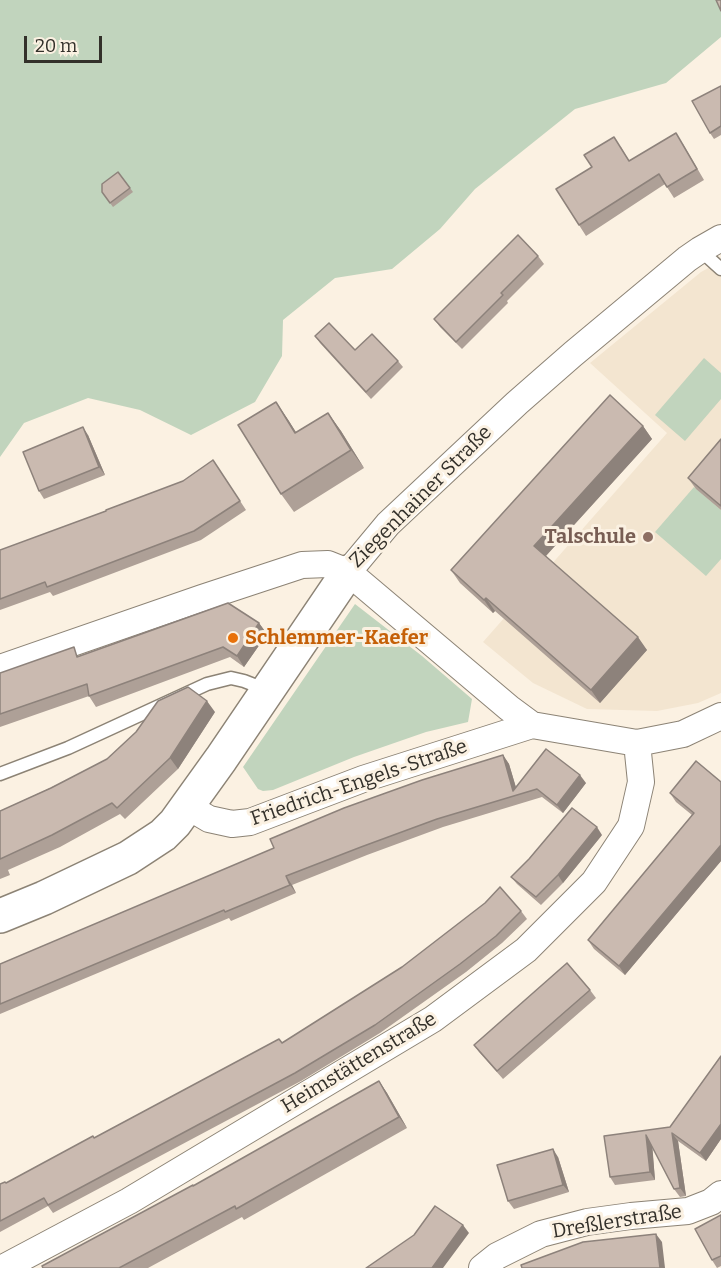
<!DOCTYPE html>
<html>
<head>
<meta charset="utf-8">
<style>
  body { margin:0 }
  #map { position:relative; width:721px; height:1268px; overflow:hidden; background:#fbf1e2; font-family:Bitter,serif }
  canvas { display:block }
  .scale { position:absolute; left:24px; top:36px; width:78px; height:27px; box-sizing:border-box; border:3px solid #33302a; border-top:0; padding-left:8px; font-size:18px; line-height:21px; white-space:nowrap; color:#33302a; -webkit-text-stroke:4px #fbf1e2; paint-order:stroke }
</style>
</head>
<body>
<div id="map">
<canvas width="721" height="1268"></canvas>
<div class="scale">20 m</div>
</div>
<script>
const ctx = document.querySelector('canvas').getContext('2d');
ctx.lineJoin = 'round';
function paint(path, color) {
  ctx.fillStyle = color;
  ctx.fill(path, 'evenodd');
}
function poly(rows) {
  const path = new Path2D();
  for (const r of rows) {
    path.moveTo(r[0], r[1]);
    for (let i = 2; i < r.length; i += 2) path.lineTo(r[i], r[i + 1]);
  }
  return path;
}
function stroke(path, color, width, dash) {
  ctx.strokeStyle = color;
  ctx.lineWidth = width;
  ctx.lineCap = dash ? 'butt' : 'round';
  ctx.setLineDash(dash || []);
  ctx.stroke(path);
}
function label(font, color, halo, rows, align = 'center') {
  ctx.font = font + ' Bitter,serif';
  ctx.lineWidth = 6;
  ctx.setLineDash([]);
  ctx.textBaseline = 'middle';
  ctx.strokeStyle = halo;
  ctx.fillStyle = color;
  for (const [text, x, y, turn = 0] of rows) {
    ctx.save();
    ctx.translate(x, y);
    ctx.rotate((+turn || 0) * Math.PI / 180);
    ctx.textAlign = isNaN(turn) ? turn : align;
    if (halo) ctx.strokeText(text, 0, 0);
    ctx.fillText(text, 0, 0);
    ctx.restore();
  }
}
paint(poly([
  [721,261,721,693,698,703,657,711,587,709,533,683,483,642,667,433,590,363,701,272]
]), '#f3e5d0');
paint(poly([
  [0,0,721,0,721,37,666,83,575,109,475,189,440,229,392,269,335,278,283,320,282,356,255,402,191,435,140,410,88,398,24,423,0,457],
  [704,358,721,373,721,399,685,441,655,415],
  [694,487,721,510,721,559,706,576,655,532],
  [355,604,422,656,472,699,468,722,426,732,354,757,273,790,263,791,258,789,243,767]
]), '#c1d4bd');
const lane = poly([
  [700,250,721,269],
  [0,774,68,748,207,684,231,678,244,681,267,690]
]);
const street = poly([
  [348,572,388,524,517,403,573,354,687,259,700,250,721,238],
  [0,668,202,598,302,565,328,564,348,572,509,708,532,725],
  [637,743,683,734,721,716],
  [3,1268,129,1201,433,1019,526,950,594,882,631,826,641,782,637,743,532,725,363,779,250,822,232,824,209,819,187,806],
  [482,1268,497,1256,541,1234,587,1222,631,1216,688,1211,711,1202,721,1194]
]);
const secondary = poly([
  [0,916,44,898,128,858,163,835,175,823,221,759,348,572]
]);
stroke(lane, '#8c8375', 15);
stroke(street, '#8c8375', 28);
stroke(secondary, '#8c8375', 36);
stroke(lane, '#fff', 12);
stroke(street, '#fff', 26);
stroke(secondary, '#fff', 33);
paint(poly([
  [721,86,721,135,714,139,710,133],
  [683,144,704,180,674,198,665,184,586,236,579,225,592,167,621,147,629,161],
  [118,172,133,192,113,207,102,192],
  [538,256,544,264,507,301,508,303,462,349,440,327,434,319],
  [315,336,355,350,398,361,403,367,371,399,320,343],
  [276,402,296,432,328,413,341,431,364,468,294,512,281,494],
  [643,426,652,439,546,556,647,650,600,703,495,611,493,613,460,583,451,570],
  [88,435,105,475,44,499,39,491],
  [721,439,721,510,696,489,688,478],
  [213,460,246,510,201,540,53,596,50,592,0,610,0,550,106,511,183,481],
  [259,623,267,634,244,667,230,657,96,707,89,696,0,727,0,673,80,656],
  [215,712,178,769,125,819,120,814,60,847,8,870,10,875,0,879,0,811],
  [503,755,509,764,516,788,586,783,563,813,542,797,443,827,367,855,292,885,296,893,231,921,229,918,0,1014,0,964],
  [721,782,721,861,625,975,594,949,588,940,692,815,676,802,670,793],
  [602,835,563,883,541,905,517,884,511,877],
  [521,911,527,919,502,943,466,972,380,1033,301,1081,53,1213,48,1206,0,1232,0,1184,6,1183,94,1138,279,1039,282,1043],
  [590,990,596,998,503,1079,479,1052,474,1045],
  [721,1056,721,1139,706,1161,678,1141,686,1196,680,1197,674,1189,652,1146,655,1180,615,1185,610,1177,670,1127],
  [379,1081,387,1093,407,1128,244,1220,242,1217,148,1268,43,1268,193,1186],
  [558,1157,569,1192,514,1209,508,1201],
  [721,1215,721,1266,717,1268,712,1260]
]), '#aea097');
paint(poly([
  [276,402,289,421,308,452,295,433],
  [328,413,341,431,364,468,351,450],
  [643,426,652,439,543,559,534,546],
  [83,427,88,435,105,475,99,467],
  [486,598,495,611,493,613,484,600],
  [259,623,267,634,244,667,237,656],
  [638,637,647,650,600,703,591,690],
  [207,701,215,712,178,769,170,758],
  [503,755,509,764,518,794,513,791],
  [580,775,586,783,563,813,557,805],
  [597,827,602,835,563,883,558,875],
  [721,845,721,861,625,975,619,966],
  [286,876,292,885,296,893,290,885],
  [379,1081,387,1093,407,1128,399,1117],
  [721,1124,721,1139,706,1161,700,1153],
  [672,1133,678,1141,686,1196,680,1188],
  [646,1135,652,1142,655,1180,650,1172],
  [553,1149,558,1157,569,1192,563,1185],
  [463,1225,469,1233,443,1268,432,1268],
  [656,1234,662,1242,665,1268,660,1268]
]), '#8d827b');
const building = poly([
  [716,0,721,0,721,11,716,0],
  [721,86,721,126,710,133,692,101,721,86],
  [676,133,697,169,667,187,659,174,579,225,556,189,592,167,584,155,614,137,629,161,676,133],
  [118,172,130,188,110,203,102,192,102,184,118,172],
  [518,235,538,256,501,293,503,295,456,342,434,319,518,235],
  [329,323,355,350,372,334,398,361,366,392,315,336,329,323],
  [610,395,643,426,534,546,638,637,591,690,486,598,484,600,451,570,610,395],
  [276,402,295,433,328,413,351,450,281,494,238,425,276,402],
  [83,427,99,467,39,491,23,452,83,427],
  [721,439,721,506,688,478,721,439],
  [213,460,240,501,194,531,47,587,45,582,0,599,0,550,106,511,106,510,183,481,213,460],
  [228,603,259,623,237,656,223,647,89,696,87,684,0,714,0,673,74,647,77,657,228,603],
  [188,687,207,701,170,758,117,808,112,803,52,835,0,859,0,811,51,788,107,759,136,732,158,701,188,687],
  [546,749,580,775,557,805,537,789,437,819,361,847,286,876,290,885,225,912,224,910,0,1004,0,964,274,848,270,839,344,808,422,780,503,755,513,791,546,749],
  [696,761,721,782,721,845,619,966,588,940,694,813,670,793,696,761],
  [572,808,597,827,558,875,536,897,511,877,529,859,572,808],
  [500,887,521,911,496,936,460,964,375,1025,295,1073,48,1205,44,1198,0,1221,0,1184,5,1182,6,1183,93,1136,94,1138,279,1039,282,1043,402,967,485,903,500,887],
  [567,963,590,990,497,1071,474,1045,567,963],
  [721,1056,721,1124,700,1153,672,1133,680,1188,674,1189,646,1135,650,1172,610,1177,604,1136,670,1127,721,1056],
  [379,1081,399,1117,236,1209,235,1206,119,1268,43,1268,42,1266,193,1185,193,1186,379,1081],
  [553,1149,563,1185,508,1201,497,1165,553,1149],
  [435,1206,463,1225,432,1268,366,1268,414,1235,435,1206],
  [721,1215,721,1256,712,1260,695,1229,721,1215],
  [656,1234,660,1268,522,1268,521,1265,583,1242,656,1234]
]);
paint(building, '#cabab0');
stroke(building, '#8d827b', 1.5);
for (const [x, y, r, color] of [
  [648,537,6,"#8d6e63"],
  [233,638,6,"#e8710a"]
]) {
  const dot = new Path2D();
  dot.arc(x, y, r, 0, 2 * Math.PI);
  ctx.fillStyle = color;
  ctx.fill(dot);
  stroke(dot, '#fbf1e2', 2);
}
label('20px', '#33302a', '#fbf1e2', [
  ["Ziegenhainer Straße",421,497,-45],
  ["Friedrich-Engels-Straße",359,783,-19],
  ["Heimstättenstraße",359,1063,-31],
  ["Dreßlerstraße",617,1222,-9]
]);
label('bold 20px', '#785e54', '#fbf1e2', [
  ["Talschule",636,537]
], 'right');
label('bold 20px', '#c56008', '#fbf1e2', [
  ["Schlemmer-Kaefer",245,638]
], 'left');
</script>
</body>
</html>
